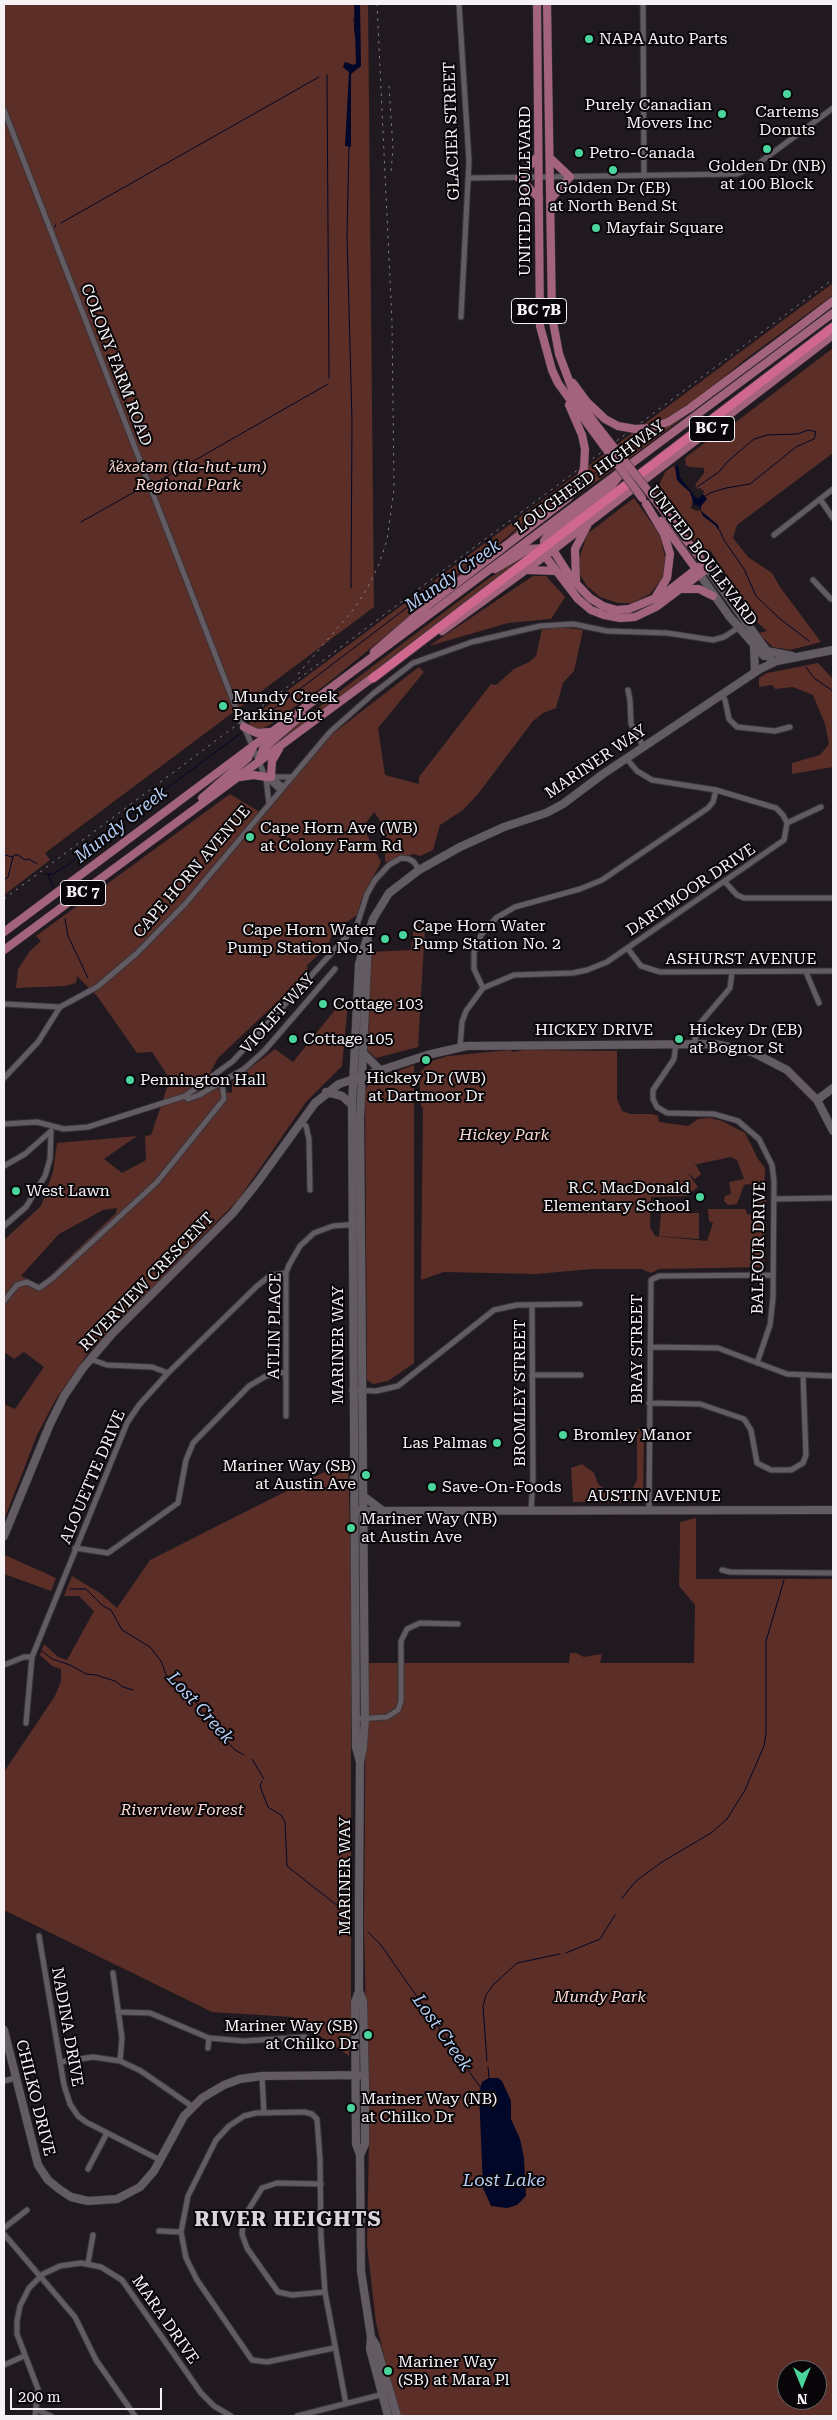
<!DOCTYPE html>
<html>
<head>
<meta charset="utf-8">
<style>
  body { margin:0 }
  #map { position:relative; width:837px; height:2420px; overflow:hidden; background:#201a20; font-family:"Roboto Serif",serif }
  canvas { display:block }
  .frame { position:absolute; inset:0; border:5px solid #f5f1f5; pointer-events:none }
  .north { position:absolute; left:777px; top:2360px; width:50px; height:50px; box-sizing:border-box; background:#080608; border:1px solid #676467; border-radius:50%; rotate:180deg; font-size:14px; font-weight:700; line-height:20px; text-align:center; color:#f5f1f5 }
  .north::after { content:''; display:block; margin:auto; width:18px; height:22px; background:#4bd49b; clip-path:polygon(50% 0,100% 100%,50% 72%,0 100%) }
  .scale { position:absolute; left:10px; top:2388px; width:152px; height:22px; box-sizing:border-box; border:2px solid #f5f1f5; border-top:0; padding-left:6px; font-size:15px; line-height:18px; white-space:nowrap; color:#f5f1f5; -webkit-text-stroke:4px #080608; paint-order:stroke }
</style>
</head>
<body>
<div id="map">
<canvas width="837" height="2420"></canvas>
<div class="frame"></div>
<div class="north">N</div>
<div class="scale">200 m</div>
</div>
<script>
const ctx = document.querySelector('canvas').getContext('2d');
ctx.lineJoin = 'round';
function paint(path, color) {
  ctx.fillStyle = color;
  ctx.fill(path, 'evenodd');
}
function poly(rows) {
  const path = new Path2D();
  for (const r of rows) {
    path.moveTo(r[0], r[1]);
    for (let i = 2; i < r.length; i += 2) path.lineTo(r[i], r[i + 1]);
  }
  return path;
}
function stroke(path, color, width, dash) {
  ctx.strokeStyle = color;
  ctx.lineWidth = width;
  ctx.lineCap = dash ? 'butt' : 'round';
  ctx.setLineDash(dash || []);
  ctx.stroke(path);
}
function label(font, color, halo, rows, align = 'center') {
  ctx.font = font + ' "Roboto Serif",serif';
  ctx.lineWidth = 4;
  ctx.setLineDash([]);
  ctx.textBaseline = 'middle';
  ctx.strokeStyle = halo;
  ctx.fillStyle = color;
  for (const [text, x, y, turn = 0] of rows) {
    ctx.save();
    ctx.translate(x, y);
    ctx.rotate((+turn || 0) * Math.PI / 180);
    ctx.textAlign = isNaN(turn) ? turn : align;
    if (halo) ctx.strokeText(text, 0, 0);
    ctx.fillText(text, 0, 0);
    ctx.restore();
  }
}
paint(poly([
  [4,4,368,4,374,607,45,853,50,860,4,895],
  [833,283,833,295,747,358,702,395,683,418,634,455,437,594,328,683,271,724,260,730,250,725,249,722,259,712],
  [833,348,833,453,737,525,733,538,748,557,772,573,780,587,821,642,790,650,773,647,758,633,767,631,757,622,710,550,702,551,656,493,665,472,673,466,675,467,679,483,690,492,693,499,691,508,697,511,700,510,703,516,700,506,704,490,701,490,701,488,697,489,695,485,704,473,704,468,689,467,686,465,685,458,719,432,725,428,730,432,733,429,732,425],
  [634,498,660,535,666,561,662,579,650,594,632,603,618,603,600,597,587,586,579,573,578,562,587,534],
  [523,557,524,559,285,738,282,735,488,579],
  [533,576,546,576,565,597,551,619,508,623,429,646],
  [562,627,583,630,574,671,563,683,556,708,543,713,533,721,478,794,463,810,440,825,433,850,420,856,414,854,385,862,385,831,392,820,385,827,374,812,363,827,381,862,362,898,357,915,333,932,327,947,307,965,308,973,218,1058,210,1073,219,1090,232,1093,232,1082,275,1049,293,1062,339,1005,348,1002,342,1066,306,1102,238,1200,88,1353,56,1399,37,1435,4,1520,4,1404,15,1409,44,1367,24,1352,14,1359,4,1352,4,1240,41,1206,53,1172,57,1143,137,1136,104,1159,122,1173,146,1160,145,1136,151,1135,170,1079,152,1052,137,1053,97,996,77,976,76,983,65,986,16,988,18,969,30,951,41,941,36,936,230,794,263,814,326,739,419,667,424,672,378,728,385,775,419,784,419,777,491,684,496,685,514,669,529,662,536,656,542,629],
  [117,1208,116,1213,40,1285,21,1276,59,1234,103,1210],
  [818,663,833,679,833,767,792,774,792,763,820,755,829,744,825,724,813,695,793,687,775,689,772,685,759,687,759,678,767,673],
  [414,925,425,928,418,1047,376,1058,368,1051,368,1045,370,952,411,950],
  [510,1050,513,1052,524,1050,617,1051,617,1099,622,1111,630,1114,652,1114,658,1116,659,1122,688,1126,698,1119,710,1118,722,1121,745,1133,758,1159,765,1168,764,1192,757,1190,750,1184,744,1185,737,1204,728,1205,724,1201,725,1196,731,1194,729,1182,744,1179,737,1160,731,1157,693,1165,696,1165,701,1174,695,1179,687,1172,698,1187,686,1196,651,1197,650,1227,655,1236,707,1241,713,1223,709,1221,708,1209,745,1209,748,1215,762,1210,759,1204,756,1205,755,1199,766,1198,764,1267,659,1269,651,1273,641,1269,592,1269,536,1274,444,1272,421,1280,423,1108,421,1106,419,1073,431,1061,448,1056],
  [414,1065,414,1363,388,1381,373,1384,367,1380,365,1092,369,1082,374,1080],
  [661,1213,699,1213,699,1239,659,1236],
  [637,1429,644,1430,643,1503,573,1502,571,1468,582,1464,594,1473,598,1484,611,1494,622,1497,630,1494,637,1480],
  [348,1460,351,1566,351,2021,349,2056,292,2017,212,2012,4,1910,4,1772,55,1696,61,1681,61,1669,52,1666,40,1655,44,1644,58,1657,67,1660,94,1611,79,1596,64,1596,72,1576,100,1593,117,1608,150,1560],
  [696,1518,696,1579,833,1579,833,2416,398,2416,376,2322,367,2245,369,2143,364,1930,366,1663,569,1663,570,1653,576,1653,584,1657,602,1654,600,1663,694,1663,695,1605,679,1586,680,1540,680,1522],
  [787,2370,817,2370,817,2400,787,2400],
  [5,1555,56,1578,51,1591,4,1574]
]), '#5b2e27');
paint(poly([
  [354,4,360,4,361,66,351,74,351,147,345,146,349,72,343,67,345,62,354,65,356,63],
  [678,464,680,477,695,497,698,499,703,494,707,499,701,506,701,511,718,525,720,532,715,525,703,516,699,506,694,505,690,492,677,480,675,467],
  [489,2078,498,2078,502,2081,511,2101,511,2119,520,2139,524,2158,526,2196,517,2205,507,2208,491,2206,483,2188,479,2092,482,2082]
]), '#000728');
stroke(poly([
  [354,18,355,34],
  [327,75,329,378],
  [349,147,347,235,352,421,351,588],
  [61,223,319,77],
  [55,227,56,224],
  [622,452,639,438,654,437],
  [157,482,328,384],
  [583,483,611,460],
  [697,487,719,472,727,462,754,439,767,435,797,434,809,430,816,432,814,439,796,447,750,484,726,488,710,493,704,497],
  [81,522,145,486],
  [720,531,724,540,744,569,756,596,779,618,809,641],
  [806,667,814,678,833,691],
  [255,723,413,603,417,603,426,595,457,575,471,562,476,560,507,538,524,522,533,519,560,500],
  [4,855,13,857,14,855,18,855,25,860,29,859,37,864],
  [45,874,53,874,68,865,89,846,241,733],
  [48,874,53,887],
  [4,880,8,877,13,857],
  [65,919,68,936,88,978],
  [70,1589,86,1589,103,1606,111,1610,122,1630,150,1647,161,1661,167,1677,185,1689,188,1697,199,1705,202,1713,220,1734,235,1750,244,1755],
  [42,1651,52,1659,70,1665,86,1674,96,1675,115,1681,123,1687,133,1690],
  [252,1759,264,1779],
  [262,1781,260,1786,268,1807,281,1815,285,1822,287,1866,339,1907],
  [622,1898,636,1881,662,1862,711,1833,727,1819,745,1790,764,1746,766,1733,766,1641,784,1580],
  [344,1910,350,1915],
  [368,1932,381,1945,480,2087],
  [566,1953,600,1939,615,1915],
  [487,2061,483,2006,486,1995,493,1985,517,1963,560,1954],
  [488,2067,489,2078]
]), '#000728', 1);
const street = poly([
  [459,4,469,161,461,317],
  [643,4,644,176],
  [4,110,234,703,265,776,280,790],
  [469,178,737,174,755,166,833,108],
  [820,499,833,518],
  [774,535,833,489],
  [813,580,831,599,833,598],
  [628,690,630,700,631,724,643,746],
  [721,694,725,700,729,719,737,727,775,731,790,727],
  [269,775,283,787],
  [272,777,291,777],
  [266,778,269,804],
  [787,823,821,807],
  [725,882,737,895,744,898,833,898],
  [628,949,641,966,660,972,833,971],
  [806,972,819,1003],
  [483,988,474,969,474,953,481,935,496,918,515,907,580,889,602,880,708,808,713,802,716,790],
  [4,1004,60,1007],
  [676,1043,674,1059,653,1090,653,1099,657,1107,667,1113,714,1114,738,1121,759,1139,772,1165,774,1181,773,1298,770,1325,757,1363],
  [695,1043,696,1028,730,988,732,972],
  [460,1047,462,1022,466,1011,483,988,514,975,573,973,587,970,607,962,784,840,787,823,783,815,776,808,716,790,652,780,637,771,626,758],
  [4,1078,38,1042,60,1007,97,987,136,954,186,903,330,732,374,693,413,663,472,642,540,626,573,624,607,631,667,633,713,640,724,637,741,626],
  [185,1096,188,1099,199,1095,244,1069,265,1050,335,969],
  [301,1122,306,1126,309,1139,310,1190],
  [4,1124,37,1122,64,1129,88,1127,185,1096,233,1061,309,978,357,925,367,894,375,880,389,865,401,858,409,859,414,862,419,870],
  [4,1166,25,1154,51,1131],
  [774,1199,833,1198],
  [4,1226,26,1207,45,1176,50,1159,51,1133],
  [4,1301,17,1285,27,1282,39,1288,53,1278,157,1182,224,1099,222,1083],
  [650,1347,718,1348,787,1374,833,1376],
  [90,1359,107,1365,152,1367,168,1373],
  [532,1375,581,1375],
  [352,1390,376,1391,398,1386,494,1310,517,1305,580,1304],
  [649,1403,700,1404,744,1419,751,1430,757,1463,771,1470,791,1470,803,1463,806,1455,803,1376],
  [286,1416,286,1273,289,1265,300,1246,314,1233,333,1226,360,1224],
  [649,1510,651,1280,659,1276,773,1275],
  [531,1512,533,1479,532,1305],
  [75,1548,108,1553,178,1503,186,1460,193,1443,249,1386,266,1376,286,1372],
  [722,1570,730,1572,833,1573],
  [4,1665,24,1657,32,1657],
  [356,1719,387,1717,398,1710,401,1701,401,1641,407,1629,420,1623,458,1624],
  [26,1723,32,1657,127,1423,139,1405,168,1373,257,1286,271,1275,286,1273],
  [39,1936,64,2085,70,2104,78,2116,86,2122,160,2160],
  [113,1973,122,2038,120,2061],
  [118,2012,150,2013,209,2038,244,2041,305,2037],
  [208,2048,209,2038],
  [60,2062,93,2057,120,2061,141,2071,193,2107],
  [262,2076,264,2113],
  [4,2081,15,2078],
  [88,2169,107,2133],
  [321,2184,277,2183,262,2188,244,2217,242,2234,247,2248,278,2292,292,2295,325,2292],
  [4,2228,27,2210],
  [159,2231,181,2232],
  [4,2234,75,2317,96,2360,135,2416],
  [88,2263,93,2235],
  [334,2348,267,2362,252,2360,197,2280,186,2258,181,2232,188,2196,216,2140,229,2126,244,2116,256,2113,304,2112,312,2114,317,2119,320,2159,321,2237,325,2292,346,2404],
  [4,2365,24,2356],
  [37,2410,51,2416],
  [35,2416,38,2389,17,2334,17,2321,20,2306,29,2288,43,2274,60,2266,81,2263,101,2267,122,2280,201,2393,214,2406,231,2416],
  [297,2416,384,2394]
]);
const secondary = poly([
  [704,564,767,651,772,663],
  [696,569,729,616,764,656],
  [754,647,755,672],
  [767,651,792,656],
  [363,1053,380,1070],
  [326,1092,342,1096,352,1105],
  [817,1100,833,1088],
  [363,1496,382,1510],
  [358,1511,833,1510],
  [4,1536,50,1424,64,1396,83,1368,112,1334,233,1213,257,1183,315,1103,339,1084,427,1055,467,1046,715,1044,752,1052,787,1070,817,1100,833,1131],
  [360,1762,356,1747,352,1105,359,964,373,919,389,893,419,870,460,847,504,827,546,813,563,804,603,774,760,669,777,661,833,650],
  [359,1991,355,2002,356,2144,360,2155,361,2271,371,2337,370,2349,388,2416],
  [4,2030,38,2165,48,2180,59,2189,71,2197,88,2201,117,2199,140,2187,154,2171,184,2116,202,2098,224,2085,240,2079,262,2076,365,2075],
  [360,2155,365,2144,365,2085,363,2001,359,1991,359,1895,360,1762,363,1747,365,1719,360,1119,368,941],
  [371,2337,376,2345,397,2416]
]);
const primary = poly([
  [537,4,540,326,552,370,558,383,592,430],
  [547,4,552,316,559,354,574,394,597,426],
  [538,156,519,178,539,198],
  [550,200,570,177,550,158],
  [791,333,833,301],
  [573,383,587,402,605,419],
  [569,405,582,435],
  [620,475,612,485,548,535,544,541,545,556,578,599,591,610,604,615,620,618,635,617,656,607,708,568],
  [646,504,664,534,670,554,667,578,655,598],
  [661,521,696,569],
  [495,569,529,549,544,548,553,550,571,578,590,598,603,606,617,610,629,609,663,595,704,563,649,492],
  [528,570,556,571],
  [576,581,575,549,587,526],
  [681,589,699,589,713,596],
  [442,631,553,550,833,335],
  [374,652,427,606],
  [244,727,257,733,270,732],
  [259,761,263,749,302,715],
  [240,777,254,775,266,777],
  [271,777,272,761,279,749],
  [202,798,248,758,253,746],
  [4,932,833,313],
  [4,950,376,675]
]);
const highway = poly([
  [373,678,833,327]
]);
stroke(street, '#393439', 7);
stroke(secondary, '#393439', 9);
stroke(primary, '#393439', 9);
stroke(highway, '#393439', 11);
stroke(street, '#625b62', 5);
stroke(secondary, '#625b62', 8);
stroke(primary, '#a4637c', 8);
stroke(highway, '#d0688e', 9);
stroke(poly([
  [389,86,393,149,391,172],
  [298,674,354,609,368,587,379,564,387,540,394,489,392,322,377,4],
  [4,899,833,279]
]), '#857f85', 1, [2.5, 5]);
const primaryBridge = poly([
  [605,419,618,426,635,429,650,428,668,422,690,408,791,333],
  [597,426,649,492],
  [592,430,642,498],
  [427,606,568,498,579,484,584,468,585,449,582,435]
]);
stroke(primaryBridge, '#393439', 9, []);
stroke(primaryBridge, '#a4637c', 8);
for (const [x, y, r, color] of [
  [589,39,5,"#4bd49b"],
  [787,94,5,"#4bd49b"],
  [722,114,5,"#4bd49b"],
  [767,149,5,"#4bd49b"],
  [579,153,5,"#4bd49b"],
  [613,170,5,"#4bd49b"],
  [596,228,5,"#4bd49b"],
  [223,706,5,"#4bd49b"],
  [250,837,5,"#4bd49b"],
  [403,935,5,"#4bd49b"],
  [385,939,5,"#4bd49b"],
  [323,1004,5,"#4bd49b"],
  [293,1039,5,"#4bd49b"],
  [679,1039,5,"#4bd49b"],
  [426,1060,5,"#4bd49b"],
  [130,1080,5,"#4bd49b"],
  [16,1191,5,"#4bd49b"],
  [700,1197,5,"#4bd49b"],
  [563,1435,5,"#4bd49b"],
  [497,1443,5,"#4bd49b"],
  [366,1475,5,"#4bd49b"],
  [432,1487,5,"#4bd49b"],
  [351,1528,5,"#4bd49b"],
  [368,2035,5,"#4bd49b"],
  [351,2108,5,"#4bd49b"],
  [388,2371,5,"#4bd49b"]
]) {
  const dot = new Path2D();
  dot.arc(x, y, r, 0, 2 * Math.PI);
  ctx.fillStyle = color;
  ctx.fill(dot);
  stroke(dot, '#080608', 2);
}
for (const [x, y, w] of [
  [539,311,55],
  [712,429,45],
  [83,893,45]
]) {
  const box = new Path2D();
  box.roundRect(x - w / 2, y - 12.5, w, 25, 4);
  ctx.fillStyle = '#080608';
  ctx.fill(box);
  stroke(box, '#f5f1f5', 1);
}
label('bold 15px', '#f5f1f5', null, [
  ["BC 7B",539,311],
  ["BC 7",712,429],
  ["BC 7",83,893]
]);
label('16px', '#f5f1f5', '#080608', [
  ["NAPA Auto Parts",599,39],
  ["Purely Canadian",712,105,"right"],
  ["Movers Inc",712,123,"right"],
  ["Cartems",787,112,"center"],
  ["Donuts",787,130,"center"],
  ["Petro-Canada",589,153],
  ["Golden Dr (NB)",767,166,"center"],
  ["at 100 Block",767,184,"center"],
  ["Golden Dr (EB)",613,188,"center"],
  ["at North Bend St",613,206,"center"],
  ["Mayfair Square",606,228],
  ["Mundy Creek",233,697],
  ["Parking Lot",233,715],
  ["Cape Horn Ave (WB)",260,828],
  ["at Colony Farm Rd",260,846],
  ["Cape Horn Water",413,926],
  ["Pump Station No. 2",413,944],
  ["Cape Horn Water",375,930,"right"],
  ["Pump Station No. 1",375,948,"right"],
  ["Cottage 103",333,1004],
  ["Hickey Dr (EB)",689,1030],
  ["at Bognor St",689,1048],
  ["Cottage 105",303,1039],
  ["Hickey Dr (WB)",426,1078,"center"],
  ["at Dartmoor Dr",426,1096,"center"],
  ["Pennington Hall",140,1080],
  ["R.C. MacDonald",690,1188,"right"],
  ["Elementary School",690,1206,"right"],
  ["West Lawn",26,1191],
  ["Bromley Manor",573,1435],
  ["Las Palmas",487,1443,"right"],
  ["Mariner Way (SB)",356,1466,"right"],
  ["at Austin Ave",356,1484,"right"],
  ["Save-On-Foods",442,1487],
  ["Mariner Way (NB)",361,1519],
  ["at Austin Ave",361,1537],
  ["Mariner Way (SB)",358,2026,"right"],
  ["at Chilko Dr",358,2044,"right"],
  ["Mariner Way (NB)",361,2099],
  ["at Chilko Dr",361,2117],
  ["Mariner Way",398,2362],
  ["(SB) at Mara Pl",398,2380]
], 'left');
label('16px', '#f5f1f5', '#080608', [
  ["GLACIER STREET",452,131,-92],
  ["UNITED BOULEVARD",525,191,-90],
  ["COLONY FARM ROAD",116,365,69],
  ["LOUGHEED HIGHWAY",590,477,-36],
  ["UNITED BOULEVARD",702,556,53],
  ["MARINER WAY",596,762,-34],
  ["CAPE HORN AVENUE",192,872,-49],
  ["DARTMOOR DRIVE",691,890,-34],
  ["ASHURST AVENUE",741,959],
  ["VIOLET WAY",278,1014,-48],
  ["HICKEY DRIVE",594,1030],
  ["BALFOUR DRIVE",759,1248,-89],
  ["RIVERVIEW CRESCENT",147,1282,-46],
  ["ATLIN PLACE",275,1326,-89],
  ["MARINER WAY",338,1345,-90],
  ["BRAY STREET",637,1349,-90],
  ["BROMLEY STREET",520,1393,-90],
  ["ALOUETTE DRIVE",93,1477,-67],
  ["AUSTIN AVENUE",654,1496],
  ["MARINER WAY",345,1876,-90],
  ["NADINA DRIVE",67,2027,80],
  ["CHILKO DRIVE",35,2098,76],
  ["MARA DRIVE",165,2320,55]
]);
label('italic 16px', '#fbd8d1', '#080608', [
  ["ƛ̓éxətəm (tla-hut-um)",188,467],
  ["Regional Park",188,485],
  ["Hickey Park",504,1135],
  ["Riverview Forest",182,1810],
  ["Mundy Park",600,1997]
]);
label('italic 18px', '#b5cdf4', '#080608', [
  ["Mundy Creek",453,576,-35],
  ["Mundy Creek",121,825,-38],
  ["Lost Creek",200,1708,48],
  ["Lost Creek",442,2033,55],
  ["Lost Lake",504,2181]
]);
ctx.letterSpacing = '1px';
label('bold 21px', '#dbd3db', '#080608', [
  ["RIVER HEIGHTS",288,2220]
]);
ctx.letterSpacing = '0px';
</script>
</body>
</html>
